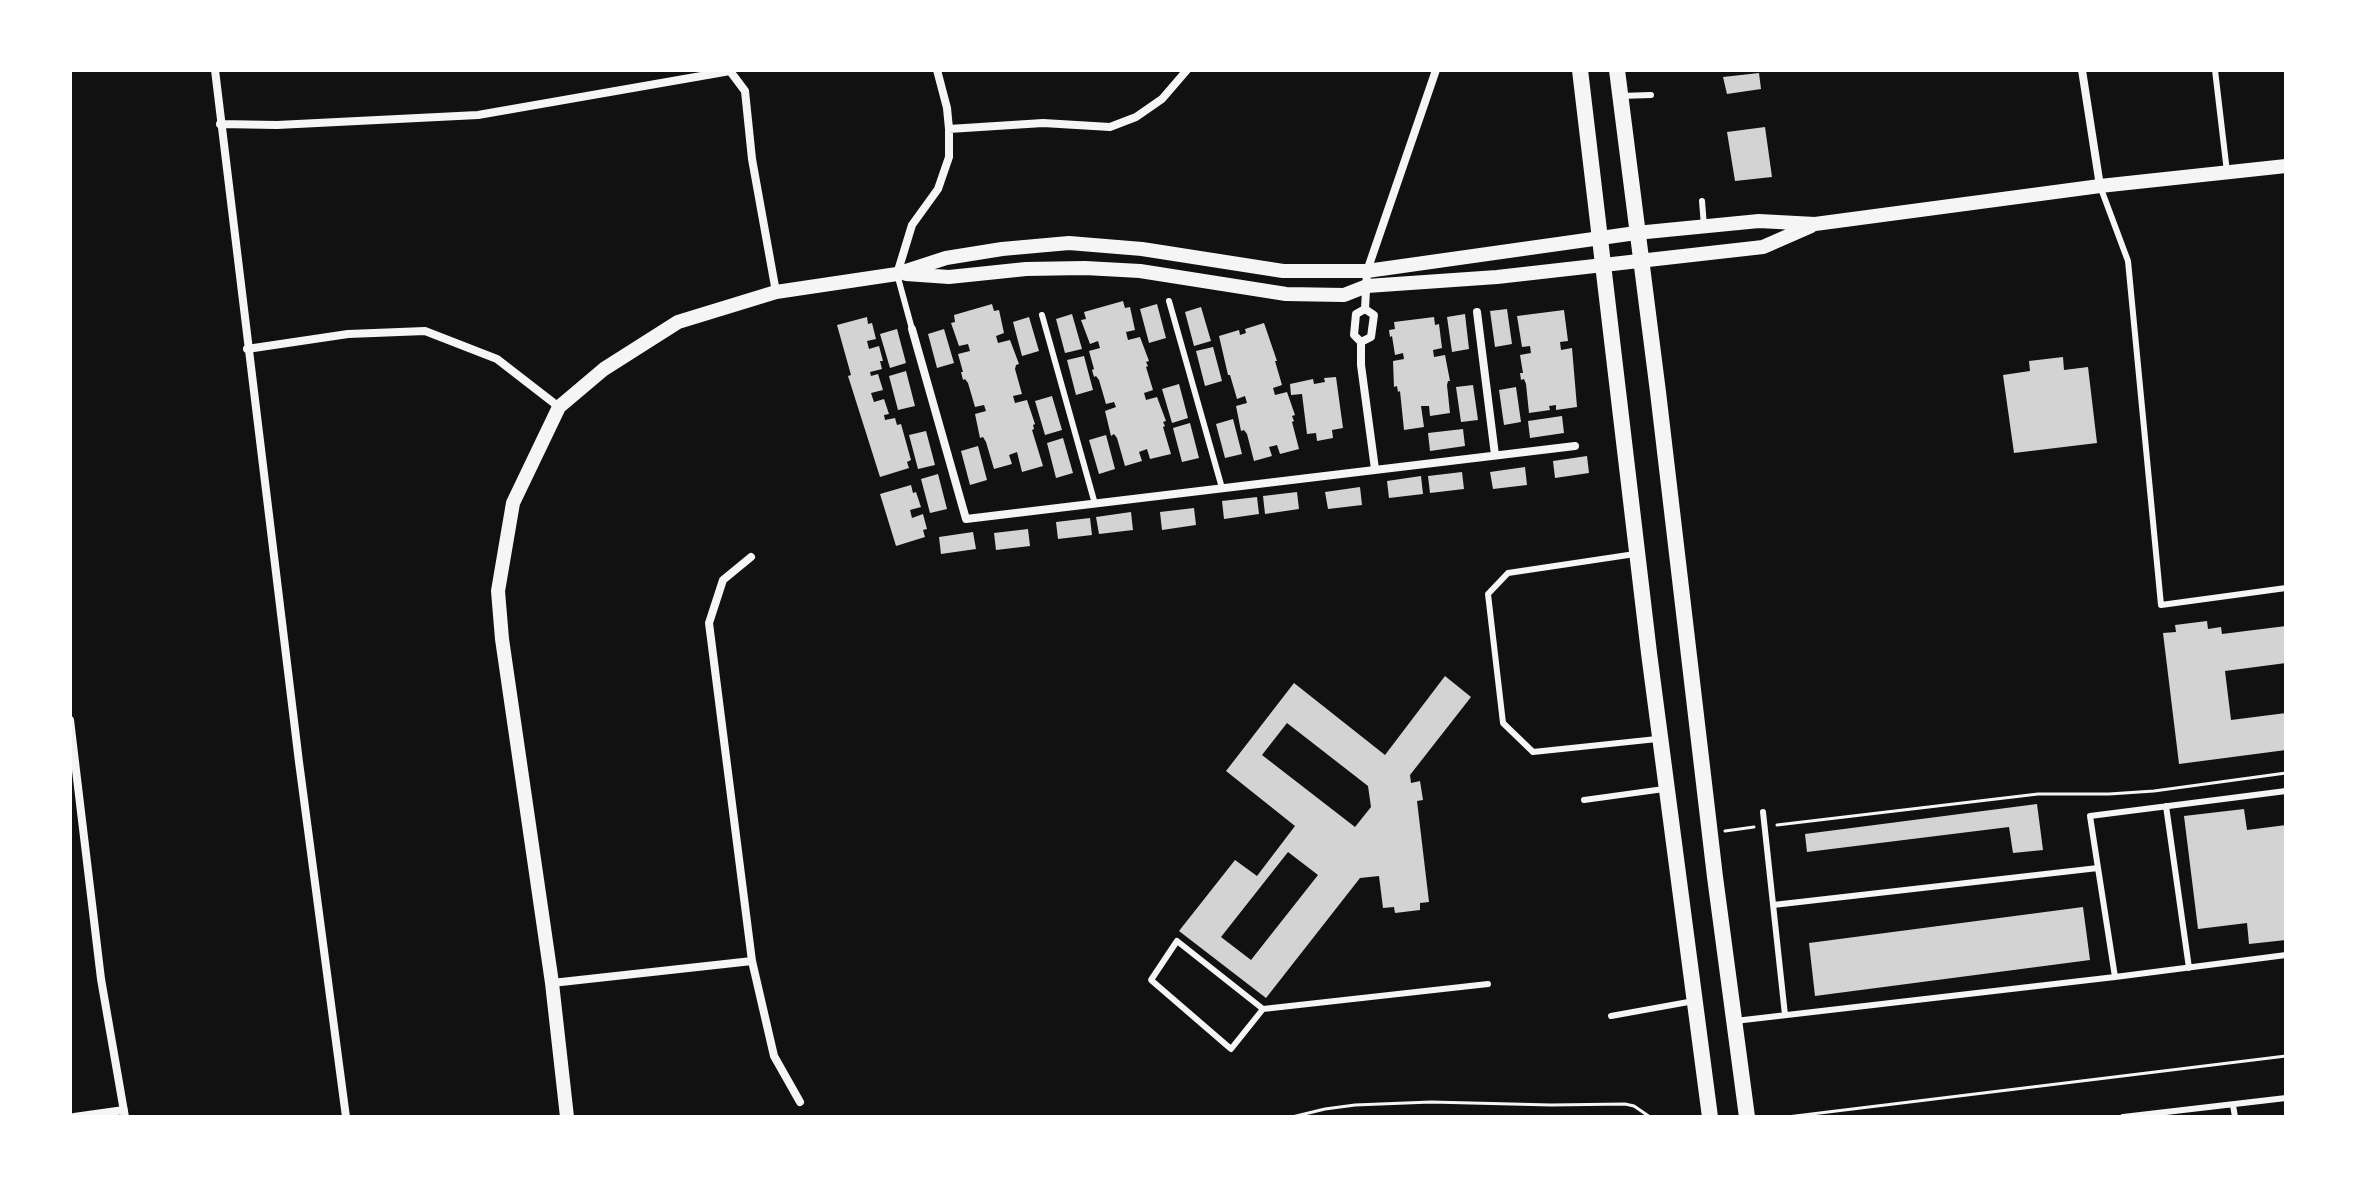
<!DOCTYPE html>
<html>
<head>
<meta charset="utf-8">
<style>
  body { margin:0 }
  #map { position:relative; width:2356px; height:1187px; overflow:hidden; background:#111; font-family:Figtree,sans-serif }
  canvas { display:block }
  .frame { position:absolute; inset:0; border:72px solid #fff; pointer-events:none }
</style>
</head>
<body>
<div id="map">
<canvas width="2356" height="1187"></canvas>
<div class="frame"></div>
</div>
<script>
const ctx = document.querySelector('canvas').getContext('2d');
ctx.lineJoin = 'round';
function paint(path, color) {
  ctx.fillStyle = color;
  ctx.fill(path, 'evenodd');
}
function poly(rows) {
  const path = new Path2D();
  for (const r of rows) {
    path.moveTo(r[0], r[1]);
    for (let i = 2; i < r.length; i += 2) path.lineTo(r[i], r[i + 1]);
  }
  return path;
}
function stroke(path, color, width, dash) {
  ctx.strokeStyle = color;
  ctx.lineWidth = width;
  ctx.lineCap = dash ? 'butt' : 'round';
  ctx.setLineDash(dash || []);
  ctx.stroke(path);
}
paint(poly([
  [1759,73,1761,89,1727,94,1723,77],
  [1765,127,1772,177,1735,181,1727,132],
  [1123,301,1125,308,1130,307,1135,330,1126,332,1128,340,1140,337,1149,361,1146,362,1148,366,1146,367,1153,390,1144,393,1146,400,1157,397,1166,421,1163,422,1165,426,1163,427,1171,454,1150,459,1147,449,1139,452,1142,461,1125,466,1117,438,1114,434,1111,436,1105,411,1116,407,1114,402,1106,404,1099,380,1096,376,1094,377,1092,370,1094,369,1089,351,1100,348,1098,341,1090,344,1081,320,1086,319,1084,312],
  [992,304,994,311,999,310,1004,333,996,336,998,343,1010,340,1019,364,1016,365,1015,369,1022,394,1013,396,1015,403,1027,400,1035,424,1033,425,1034,429,1032,430,1043,466,1022,472,1017,452,1009,455,1012,464,994,469,986,442,983,437,980,438,975,414,986,411,984,405,975,407,968,383,965,379,963,380,961,372,963,372,958,354,970,351,968,344,959,346,951,323,955,322,954,315],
  [1157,304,1166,338,1149,343,1140,309],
  [1201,307,1211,341,1194,346,1185,312],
  [1507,309,1512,344,1495,347,1490,311],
  [1564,310,1568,341,1560,342,1561,350,1572,348,1577,407,1556,410,1556,405,1549,406,1550,410,1529,413,1526,384,1524,379,1521,380,1520,373,1523,373,1520,355,1531,353,1530,346,1522,347,1517,316],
  [1072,314,1082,349,1065,353,1056,319],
  [1465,314,1469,349,1452,352,1447,317],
  [867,317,868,324,872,323,876,339,867,341,869,349,879,346,883,361,880,361,882,369,870,372,871,376,878,374,883,390,871,393,874,402,884,399,889,414,884,415,885,420,895,418,897,425,901,424,911,460,907,462,909,468,880,477,848,376,851,375,837,325],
  [1029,317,1039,351,1022,356,1013,322],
  [1434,317,1435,325,1439,324,1442,348,1433,350,1434,357,1445,355,1450,381,1448,381,1447,385,1450,413,1430,416,1429,406,1421,406,1424,427,1404,430,1400,391,1398,392,1397,386,1394,387,1393,361,1404,359,1403,353,1395,355,1392,336,1390,337,1389,330,1395,329,1394,322],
  [1264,323,1277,361,1275,361,1282,385,1273,388,1275,395,1287,392,1295,415,1292,416,1294,421,1292,422,1299,449,1280,454,1277,445,1269,447,1272,456,1254,461,1247,434,1244,430,1241,431,1236,406,1247,403,1245,396,1237,399,1230,375,1228,375,1219,336,1239,330,1240,335,1246,333,1245,329],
  [897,329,906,363,890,368,880,334],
  [944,329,954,363,937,368,928,334],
  [1213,347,1222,381,1205,386,1196,351],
  [1084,356,1093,390,1076,395,1067,360],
  [2063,357,2064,370,2088,367,2097,443,2014,453,2003,375,2030,371,2029,361],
  [906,371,915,406,898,410,889,376],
  [1336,377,1343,428,1332,430,1333,438,1317,441,1316,433,1307,434,1302,394,1291,395,1290,384,1313,379,1314,384,1325,382,1324,378],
  [1179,384,1188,418,1172,423,1162,389],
  [1473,385,1478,420,1461,422,1456,387],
  [1516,387,1521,422,1504,425,1499,390],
  [1052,396,1062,430,1045,435,1035,401],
  [1562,416,1564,433,1530,438,1528,421],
  [1233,419,1242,454,1225,458,1216,424],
  [1190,423,1199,458,1182,462,1173,428],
  [1463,429,1465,446,1430,451,1428,433],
  [926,431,935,465,918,469,909,435],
  [1106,435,1115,469,1099,474,1089,440],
  [1063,438,1073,473,1056,478,1047,443],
  [978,446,987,480,970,485,961,451],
  [1587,456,1589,473,1555,478,1553,461],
  [1525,467,1527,485,1493,489,1490,472],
  [1462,472,1464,489,1430,493,1428,476],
  [938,474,947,509,930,513,921,479],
  [1421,476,1423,494,1389,498,1387,481],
  [911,485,913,493,916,492,921,507,910,510,912,518,923,514,927,529,923,530,925,537,896,546,880,494],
  [1360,487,1362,505,1328,509,1325,492],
  [1297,492,1299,509,1265,514,1263,496],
  [1257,497,1259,514,1224,519,1222,501],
  [1194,508,1196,525,1162,530,1160,512],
  [1131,512,1133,530,1099,534,1096,517],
  [1090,518,1092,535,1058,539,1056,522],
  [1028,529,1030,546,996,550,994,533],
  [973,532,976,549,941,554,939,537],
  [2207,621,2208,629,2221,627,2222,634,2286,626,2286,663,2225,671,2231,720,2286,713,2286,750,2179,764,2163,633,2176,632,2175,625],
  [1445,676,1471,697,1410,775,1411,783,1420,781,1423,800,1417,801,1429,902,1420,903,1420,910,1395,913,1394,907,1383,908,1379,876,1360,878,1266,998,1179,931,1235,860,1257,876,1295,826,1226,771,1294,683,1385,755],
  [1287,723,1368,786,1371,807,1355,827,1262,755],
  [1288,852,1318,875,1251,960,1221,937],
  [2037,804,2043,850,2013,853,2009,827,1807,852,1805,834],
  [2244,809,2247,830,2286,825,2286,940,2249,944,2247,923,2198,929,2184,816],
  [2083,907,2090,960,1815,996,1809,943]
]), '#d3d3d3');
stroke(poly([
  [1777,825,2038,794,2109,794,2154,791,2286,773],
  [1725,831,1754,827],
  [1292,1117,1325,1109,1355,1105,1431,1102,1551,1105,1625,1104,1634,1106,1650,1117],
  [1787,1117,2286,1056]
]), '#f5f5f5', 3);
stroke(poly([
  [2215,70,2227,172],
  [1620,96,1651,95],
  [2100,186,2128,261,2161,605,2286,588],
  [1702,201,1704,226],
  [897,274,912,329],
  [1169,301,1222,488],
  [1042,315,1095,504],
  [1635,554,1508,573,1488,594,1503,723,1533,752,1657,739],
  [1584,800,1664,789],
  [2166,806,2189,968],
  [1763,812,1785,1015],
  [2098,868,2090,816,2286,791],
  [2115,977,2286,955],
  [1263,1009,1231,1049,1151,980,1177,941,1263,1009,1488,984],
  [1611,1016,1694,1001],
  [1735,1021,2115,977,2098,868,1773,905],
  [2233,1105,2235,1117],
  [2123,1117,2286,1098]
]), '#f5f5f5', 6);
stroke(poly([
  [215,70,299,762,346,1117],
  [2082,70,2100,186],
  [220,124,277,125,478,115,730,71,745,91,752,159,776,292],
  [949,129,1043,123,1110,127,1136,117,1162,99,1187,70],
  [897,274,912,225,938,189,949,157,949,129,947,108,937,70],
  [1477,312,1495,455],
  [912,329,966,519,1575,446],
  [1361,342,1371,337,1374,315,1365,309],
  [247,349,348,334,425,331,497,359,559,407],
  [1375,469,1361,365,1361,342,1354,335,1356,314,1365,309,1367,271,1436,70],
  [751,557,723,580,709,623,752,961,774,1056,800,1102],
  [70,720,101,979,125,1117],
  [552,983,752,961],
  [74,1117,124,1110]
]), '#f5f5f5', 8);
stroke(poly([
  [906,274,949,277,1026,269,1085,268,1140,271,1286,294,1344,295,1367,286,1497,277,1763,247,1811,226],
  [567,1117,552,983,502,639,498,591,513,503,559,407,604,369,678,322,776,292,897,274,946,258,1002,249,1069,243,1142,249,1283,271,1367,271,1636,233,1759,221,1815,224,2100,186,2286,166]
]), '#f5f5f5', 14);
stroke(poly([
  [1580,70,1649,653,1710,1117],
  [1617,70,1658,392,1715,877,1747,1117]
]), '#f5f5f5', 16);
</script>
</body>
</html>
